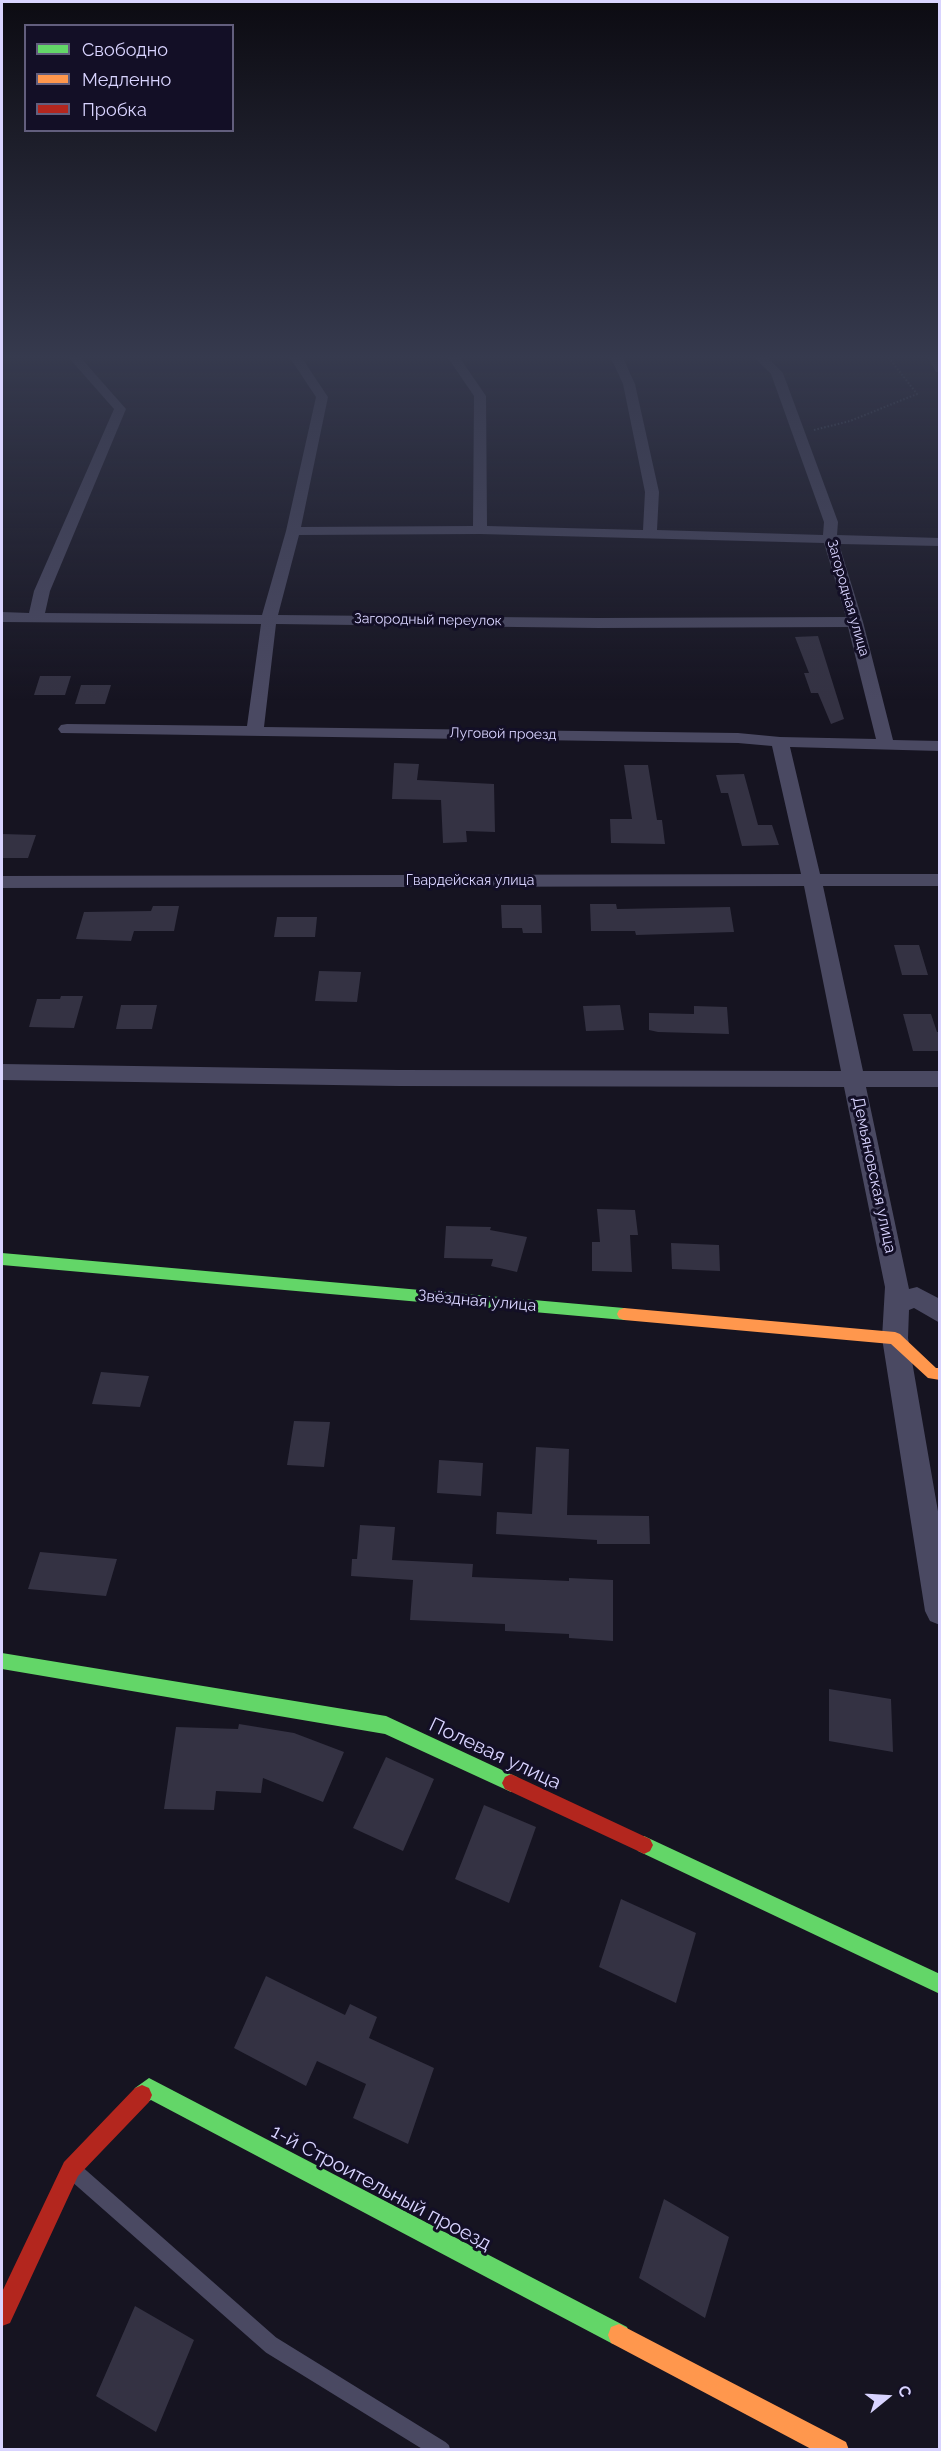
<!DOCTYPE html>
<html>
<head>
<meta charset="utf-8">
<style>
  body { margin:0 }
  #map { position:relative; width:941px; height:2451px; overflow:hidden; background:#161421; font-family:Raleway,sans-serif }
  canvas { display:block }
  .frame { position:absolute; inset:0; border:3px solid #d9d4ff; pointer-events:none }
  .legend { position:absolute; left:24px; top:24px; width:210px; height:108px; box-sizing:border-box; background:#130f26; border:2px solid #625e7d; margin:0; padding:8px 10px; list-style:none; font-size:18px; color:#d9d4ff }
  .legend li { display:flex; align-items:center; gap:12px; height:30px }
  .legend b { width:30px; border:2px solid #625e7d }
  .north { position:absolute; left:857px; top:2367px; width:60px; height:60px; -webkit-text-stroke:4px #130f26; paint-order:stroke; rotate:72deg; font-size:16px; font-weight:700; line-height:24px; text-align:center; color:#d9d4ff }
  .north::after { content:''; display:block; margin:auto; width:21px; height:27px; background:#d9d4ff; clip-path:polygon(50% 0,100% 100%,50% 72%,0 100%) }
</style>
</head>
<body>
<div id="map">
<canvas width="941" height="2451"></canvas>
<div class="frame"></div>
<ul class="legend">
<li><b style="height:8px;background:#63d668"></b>Свободно</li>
<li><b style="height:8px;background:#ff974d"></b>Медленно</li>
<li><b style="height:8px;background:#b3261e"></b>Пробка</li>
</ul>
<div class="north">С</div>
</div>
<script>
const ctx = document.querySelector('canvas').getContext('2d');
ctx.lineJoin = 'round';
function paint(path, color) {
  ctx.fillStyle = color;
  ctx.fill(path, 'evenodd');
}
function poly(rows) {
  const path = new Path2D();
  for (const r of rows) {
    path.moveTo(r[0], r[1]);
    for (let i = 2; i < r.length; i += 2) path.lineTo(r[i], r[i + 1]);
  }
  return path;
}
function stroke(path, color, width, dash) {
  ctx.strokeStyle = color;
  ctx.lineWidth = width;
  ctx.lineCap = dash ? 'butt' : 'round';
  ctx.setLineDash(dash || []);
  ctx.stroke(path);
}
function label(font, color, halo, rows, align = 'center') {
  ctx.font = font + ' Raleway,sans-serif';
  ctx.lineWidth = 6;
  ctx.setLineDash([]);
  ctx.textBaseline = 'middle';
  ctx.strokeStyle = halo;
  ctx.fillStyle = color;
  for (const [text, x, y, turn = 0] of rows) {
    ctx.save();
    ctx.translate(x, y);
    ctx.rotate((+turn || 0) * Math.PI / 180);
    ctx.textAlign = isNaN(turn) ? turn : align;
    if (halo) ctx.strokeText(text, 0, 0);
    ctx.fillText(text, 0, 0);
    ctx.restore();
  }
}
paint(poly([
  [818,636,844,719,831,724,818,693,811,693,804,673,809,673,795,637],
  [40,676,71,676,65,695,34,695],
  [81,685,111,685,105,704,75,704],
  [394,763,419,764,417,780,494,784,495,832,466,831,467,842,443,843,441,800,392,799],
  [624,765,648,765,657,820,662,820,665,844,611,843,610,819,632,819],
  [744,774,758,825,772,825,779,845,742,846,728,793,721,793,716,775],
  [2,834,36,835,28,858,2,858],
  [590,904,616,904,617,909,730,907,734,932,636,935,635,931,591,931],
  [501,905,541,905,542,933,523,933,522,928,502,928],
  [153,906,179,906,174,931,134,931,131,941,76,939,84,912,151,911],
  [277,917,317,917,315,937,274,937],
  [894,945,919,945,928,975,902,975],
  [319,971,361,972,357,1002,315,1001],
  [61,996,83,996,74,1028,29,1027,37,999,60,999],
  [121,1005,157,1005,152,1029,116,1029],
  [620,1005,624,1030,586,1031,583,1006],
  [694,1006,727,1007,729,1034,658,1032,649,1030,649,1013,694,1014],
  [903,1014,931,1014,937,1032,939,1032,939,1051,913,1051],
  [597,1209,635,1210,638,1235,630,1235,632,1272,592,1271,592,1242,600,1242],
  [446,1226,491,1227,490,1230,527,1237,517,1272,491,1266,493,1259,444,1258],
  [671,1243,719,1245,720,1271,672,1269],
  [101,1372,149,1376,140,1407,92,1404],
  [294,1421,330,1422,324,1467,287,1465],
  [536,1447,569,1449,567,1515,649,1516,650,1544,597,1544,597,1540,496,1534,497,1512,532,1514],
  [439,1460,483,1463,481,1496,437,1493],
  [360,1525,395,1527,392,1560,473,1564,472,1577,569,1581,569,1578,613,1580,613,1641,569,1638,569,1634,505,1631,505,1624,410,1620,413,1580,351,1576,352,1559,357,1559],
  [40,1552,117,1559,106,1596,28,1589],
  [829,1689,891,1699,893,1752,829,1741],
  [239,1724,294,1733,344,1752,323,1802,263,1778,261,1793,216,1791,214,1810,164,1809,176,1727,238,1729],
  [386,1757,434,1779,403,1851,353,1828],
  [484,1805,536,1827,509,1903,455,1879],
  [621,1899,696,1933,676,2003,599,1967],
  [266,1976,345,2015,350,2004,377,2017,369,2038,434,2068,408,2144,353,2118,366,2084,317,2061,306,2086,234,2048],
  [664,2199,729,2237,705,2318,639,2278],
  [135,2306,194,2340,156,2432,96,2396]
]), '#343243');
stroke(poly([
  [814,430,850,421,917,394,889,358]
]), '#44505f', 2, [1.5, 2]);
stroke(poly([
  [79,2176,271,2345,441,2450]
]), '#4a4962', 18);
paint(poly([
  [69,358,81,358,126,409,50,591,45,613,262,615,286,531,316,397,290,358,302,358,328,397,301,527,473,526,474,396,448,358,460,358,486,396,487,526,643,530,645,492,623,384,611,358,623,358,635,384,659,492,657,530,823,535,824,522,771,374,755,358,768,358,783,373,838,522,837,535,940,538,940,546,839,544,863,622,893,740,940,741,940,751,790,747,820,874,940,874,940,886,823,886,863,1071,940,1071,940,1087,866,1087,909,1289,917,1287,940,1299,940,1323,914,1308,909,1310,908,1338,940,1523,940,1625,930,1621,925,1611,882,1338,885,1287,844,1087,399,1086,2,1080,2,1064,399,1070,841,1071,804,886,2,888,2,876,801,874,772,746,738,743,61,733,58,729,61,725,67,724,247,726,261,624,2,622,2,612,29,613,34,591,114,409,69,358],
  [480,534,824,543,846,617,598,618,278,615,299,535,480,534],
  [276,624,598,628,848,627,876,739,780,737,738,733,264,727,276,624],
  [928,358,940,358,940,372,936,372,928,358]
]), '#4a4962');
paint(poly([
  [2,1253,624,1308,629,1310,631,1314,629,1318,624,1320,2,1265,2,1253],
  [2,1653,386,1716,517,1777,520,1783,517,1789,511,1792,385,1734,2,1669,2,1653],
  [644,1836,940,1974,940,1994,638,1851,635,1845,638,1839,644,1836],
  [149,2078,627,2327,630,2335,627,2343,619,2346,611,2343,151,2100,142,2105,135,2102,132,2095,135,2088,149,2078]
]), '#63d668');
paint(poly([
  [624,1308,895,1332,900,1334,936,1368,940,1368,940,1380,928,1378,891,1344,624,1320,619,1318,617,1314,619,1310,624,1308],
  [619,2324,846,2442,849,2450,813,2450,611,2343,608,2335,611,2327,619,2324]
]), '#ff974d');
paint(poly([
  [511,1774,650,1839,653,1845,650,1851,644,1854,638,1851,505,1789,502,1783,505,1777,511,1774],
  [142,2085,149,2088,152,2095,149,2102,78,2176,10,2323,2,2326,2,2292,64,2162,135,2088,142,2085]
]), '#b3261e');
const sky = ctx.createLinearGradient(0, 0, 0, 701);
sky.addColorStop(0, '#0c0b12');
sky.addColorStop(0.51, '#363a4e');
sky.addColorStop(1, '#363a4e00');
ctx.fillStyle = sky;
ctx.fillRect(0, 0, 941, 701);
label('14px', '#d9d4ff', '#130f26', [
  ["Загородная улица",848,598,74],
  ["Загородный переулок",428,620,1],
  ["Луговой проезд",503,734,1],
  ["Гвардейская улица",470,881]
]);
label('16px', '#d9d4ff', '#130f26', [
  ["Демьяновская улица",874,1175,78],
  ["Звёздная улица",477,1301,5]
]);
label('20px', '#d9d4ff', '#130f26', [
  ["Полевая улица",495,1754,25],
  ["1-й Строительный проезд",381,2188,28]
]);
</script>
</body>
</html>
